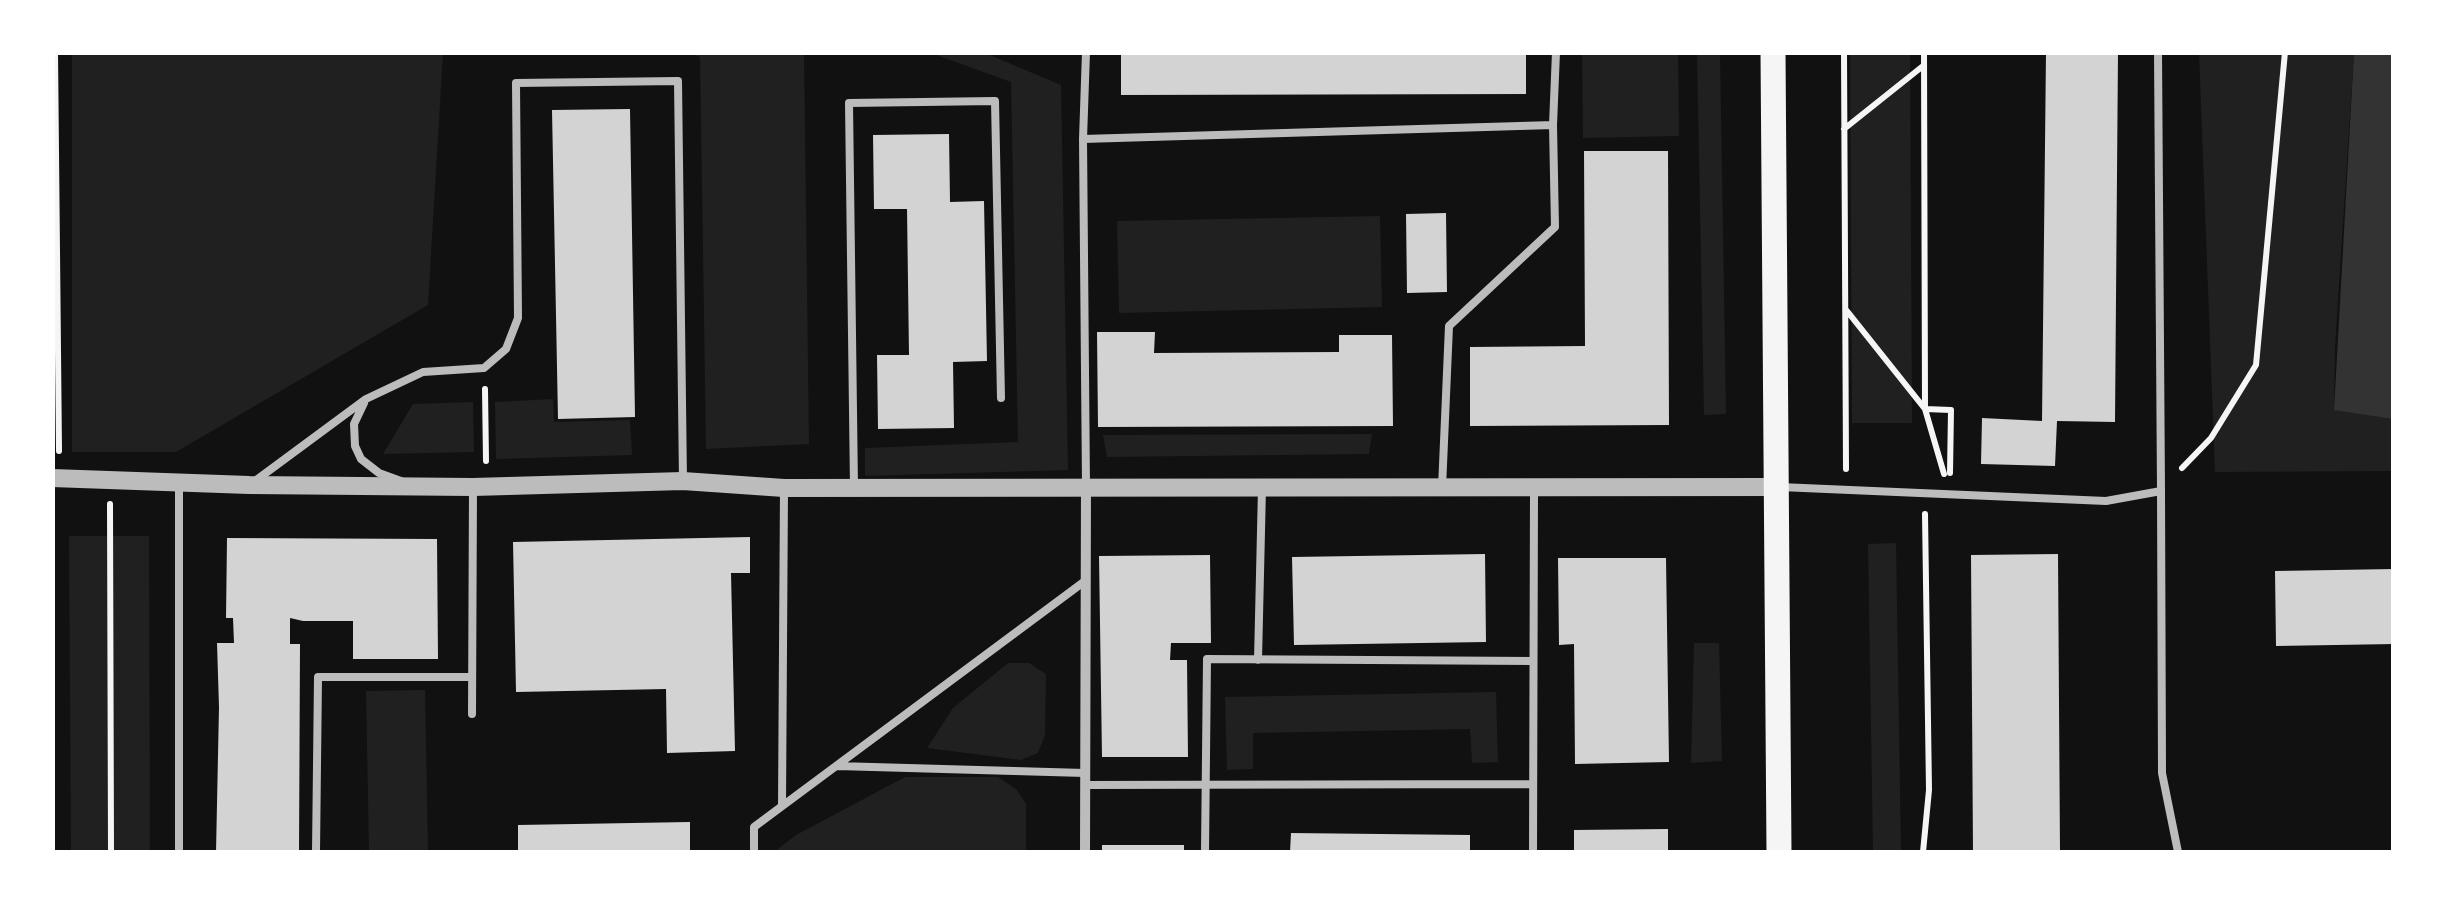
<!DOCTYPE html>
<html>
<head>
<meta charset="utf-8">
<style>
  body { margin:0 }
  #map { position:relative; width:2446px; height:905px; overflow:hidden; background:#111; font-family:"Nunito Sans",sans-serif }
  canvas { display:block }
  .frame { position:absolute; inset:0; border:55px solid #fff; pointer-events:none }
</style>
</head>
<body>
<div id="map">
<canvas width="2446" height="905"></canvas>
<div class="frame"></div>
</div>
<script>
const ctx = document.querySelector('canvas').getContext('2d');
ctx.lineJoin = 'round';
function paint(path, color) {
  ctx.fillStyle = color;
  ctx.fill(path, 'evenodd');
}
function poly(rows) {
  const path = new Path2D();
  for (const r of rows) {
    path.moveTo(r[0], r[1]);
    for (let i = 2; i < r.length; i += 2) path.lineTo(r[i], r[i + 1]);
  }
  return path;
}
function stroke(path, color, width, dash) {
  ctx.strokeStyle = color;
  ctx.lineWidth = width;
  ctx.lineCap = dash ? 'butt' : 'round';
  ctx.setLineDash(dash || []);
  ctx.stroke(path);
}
paint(poly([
  [72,53,443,53,428,305,176,452,72,452],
  [691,53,804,53,809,444,706,449,700,57],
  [931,53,985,53,1061,85,1068,470,865,476,865,448,1018,442,1011,82],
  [1582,53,1678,53,1679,136,1583,138],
  [1697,53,1720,53,1726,414,1704,415],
  [1850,53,1910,53,1912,423,1852,423],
  [2199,53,2354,53,2335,347,2334,409,2393,419,2393,471,2215,472],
  [1380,216,1382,307,1119,313,1117,221],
  [553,399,554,422,630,420,632,455,496,459,495,402],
  [473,402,474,452,383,454,413,404],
  [1372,434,1369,454,1107,457,1103,435],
  [69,536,149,536,150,852,71,852],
  [1896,543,1901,852,1873,852,1868,544],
  [1694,643,1719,643,1722,761,1691,763],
  [1008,663,1029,663,1046,674,1045,735,1038,753,1021,760,927,748,953,708],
  [425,690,428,852,369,852,366,691],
  [1496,692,1498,762,1472,763,1470,729,1253,733,1253,769,1227,770,1225,697],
  [905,777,998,777,1017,790,1026,804,1026,852,774,852,796,835]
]), '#202020');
paint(poly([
  [2354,53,2393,53,2393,419,2334,410]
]), '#333');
paint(poly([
  [1121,52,1526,52,1526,94,1121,95],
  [2046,52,2118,52,2115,422,2057,421,2055,466,1981,464,1982,418,2042,421],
  [630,109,635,417,558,419,552,110],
  [949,134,950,202,984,201,987,361,953,362,954,428,878,429,877,355,909,355,907,209,874,209,873,135],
  [1584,151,1668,151,1669,425,1470,426,1470,347,1585,346],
  [1446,213,1447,292,1407,293,1406,214],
  [1097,332,1155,332,1154,353,1339,352,1339,335,1392,335,1393,426,1098,427],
  [750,537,750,573,731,573,735,751,667,753,666,689,516,692,513,542],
  [227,538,437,539,438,659,353,659,353,621,303,621,290,618,290,644,300,644,299,852,216,852,219,707,217,643,234,643,233,618,226,618],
  [1485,554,1486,642,1294,645,1292,557],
  [2058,554,2060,852,1973,852,1971,555],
  [1210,555,1211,643,1171,643,1170,660,1187,660,1188,757,1102,757,1099,556],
  [1558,558,1666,558,1669,762,1575,764,1574,644,1559,645],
  [2394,569,2394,644,2276,646,2275,571],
  [690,822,690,852,518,852,518,825],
  [1668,829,1668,852,1574,852,1574,830],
  [1291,833,1470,835,1470,852,1290,852],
  [1102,845,1184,845,1184,852,1102,852]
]), '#d3d3d3');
stroke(poly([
  [55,52,59,451],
  [1844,52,1846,469],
  [1924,52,1925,409,1951,410,1950,473],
  [1844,129,1923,66],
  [1847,311,1925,409,1944,474],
  [485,389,486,461],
  [2182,468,2211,438,2256,365,2285,52],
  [110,504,111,852],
  [1923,852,1929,790,1925,514]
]), '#f5f5f5', 6);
stroke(poly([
  [1083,139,1553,125],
  [364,403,354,424,355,446,361,459,379,473,401,481],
  [255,481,366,399,423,372,484,368,506,349,518,318,516,83,678,81,683,481],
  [179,484,179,852],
  [1086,487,1083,139,1086,52],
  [1780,487,2106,501,2161,491,2158,52],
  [854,488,849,103,995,101,1001,398],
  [1442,488,1449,326,1555,227,1553,125,1556,52],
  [2161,491,2162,773,2178,852],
  [1258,660,1262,488],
  [472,714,473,487],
  [837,766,1085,773],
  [1085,785,1533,784],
  [782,806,784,488],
  [316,852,318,677,472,677],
  [754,852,754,827,1085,581],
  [1205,852,1207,659,1533,661],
  [1533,852,1534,489]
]), '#bcbcbc', 8);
stroke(poly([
  [1085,852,1086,487]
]), '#bcbcbc', 10);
stroke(poly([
  [52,478,249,485,473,487,683,481,784,488,1778,487]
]), '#bcbcbc', 18);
stroke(poly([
  [1773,52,1779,852]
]), '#f5f5f5', 25);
</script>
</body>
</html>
